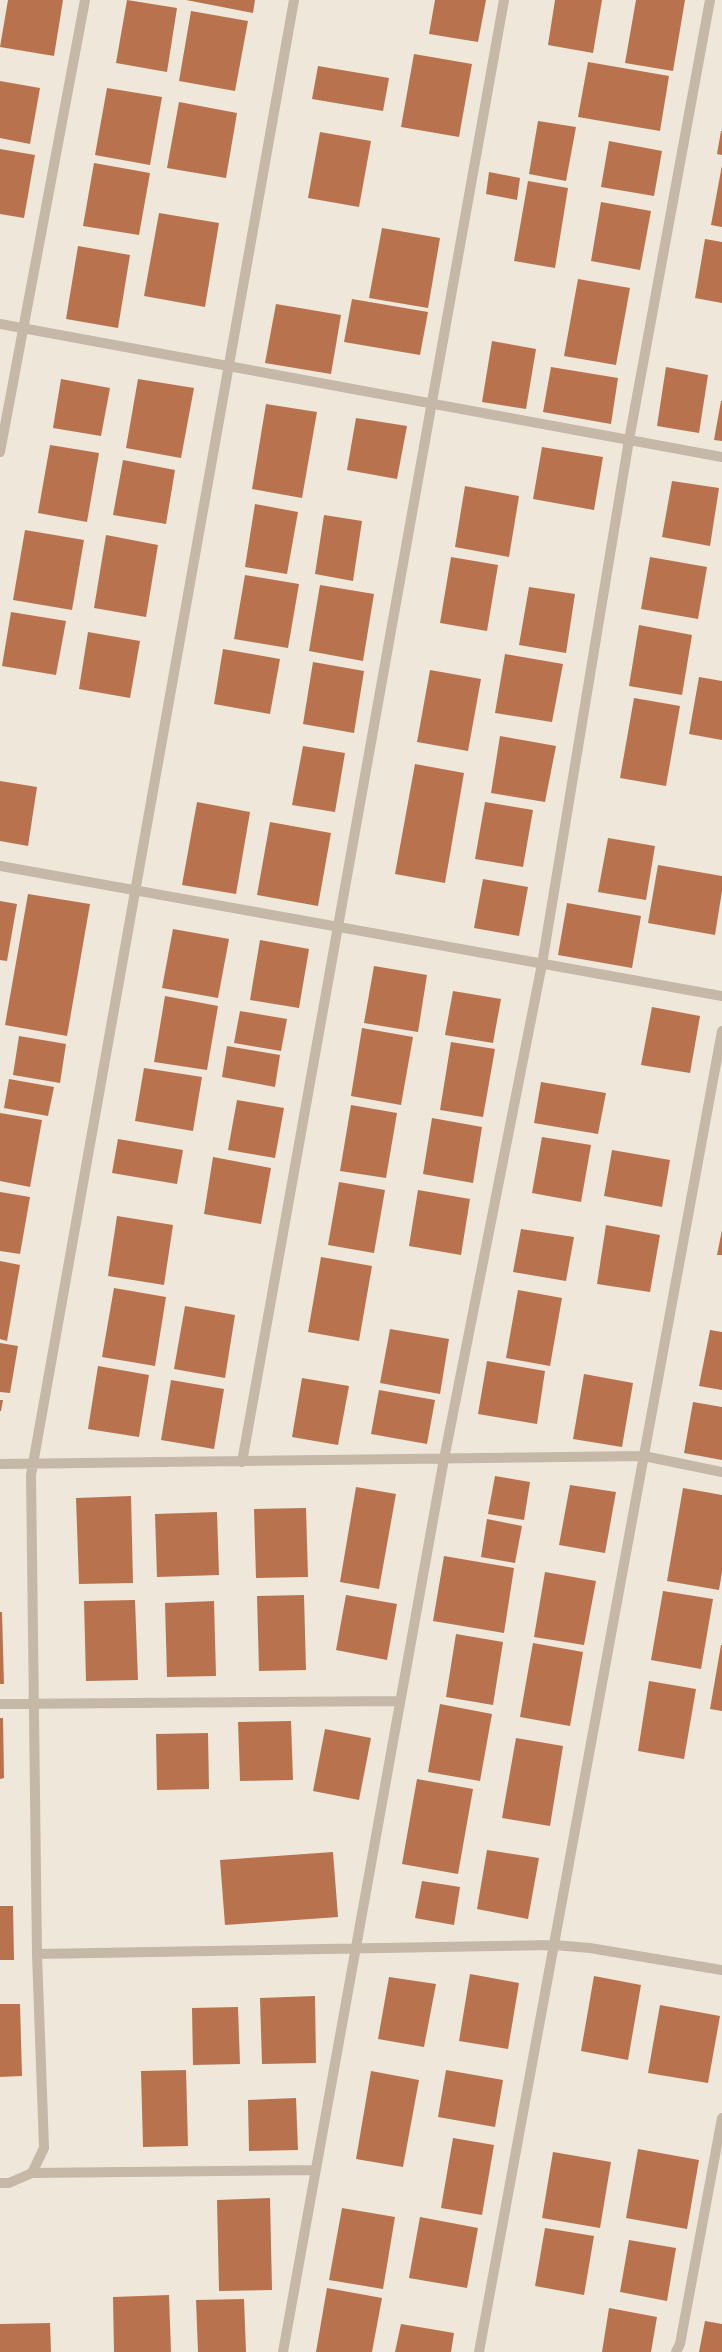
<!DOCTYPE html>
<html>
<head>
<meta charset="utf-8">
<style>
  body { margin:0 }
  canvas { display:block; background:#eee7da }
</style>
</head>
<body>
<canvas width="722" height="2352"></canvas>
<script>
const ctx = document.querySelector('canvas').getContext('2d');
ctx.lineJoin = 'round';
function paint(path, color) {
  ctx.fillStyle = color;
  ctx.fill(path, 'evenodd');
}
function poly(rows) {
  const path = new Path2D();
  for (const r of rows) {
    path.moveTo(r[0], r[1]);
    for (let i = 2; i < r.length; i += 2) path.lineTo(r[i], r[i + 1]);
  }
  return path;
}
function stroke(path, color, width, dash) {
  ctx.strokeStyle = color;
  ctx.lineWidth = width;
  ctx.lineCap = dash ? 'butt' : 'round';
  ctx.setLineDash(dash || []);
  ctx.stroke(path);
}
paint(poly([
  [8,0,63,0,54,56,0,47],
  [127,0,177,8,167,72,116,63],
  [186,0,255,0,253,13],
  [435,0,486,0,478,42,429,34],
  [555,0,602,0,593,53,548,45],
  [636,0,685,0,673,71,625,63],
  [191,11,248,21,235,91,179,81],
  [414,54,472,64,459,137,401,127],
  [588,62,669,76,660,131,578,117],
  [318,66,389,78,383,111,312,99],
  [0,81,40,88,30,144,0,138],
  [107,88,162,97,150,165,95,155],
  [179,102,237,113,226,178,167,168],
  [538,121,576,127,566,181,529,174],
  [721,131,722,131,722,155,717,154],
  [320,132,371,141,359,207,308,198],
  [609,141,662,151,654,196,601,187],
  [0,149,35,155,24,218,0,214],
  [94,163,150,173,139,235,83,226],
  [722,165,722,227,711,225],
  [489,172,520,178,517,200,486,194],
  [528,181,568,188,555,268,514,261],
  [601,202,651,211,640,270,591,261],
  [159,213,219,223,205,307,144,296],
  [382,228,440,238,428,308,369,298],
  [705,239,722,242,722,303,695,298],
  [78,246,130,255,118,328,66,319],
  [578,279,630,288,616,365,564,356],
  [352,299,428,312,420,355,344,342],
  [276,304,341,315,331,374,265,363],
  [492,341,536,349,526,409,482,402],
  [551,367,618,378,611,424,543,412],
  [666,367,708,375,699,433,657,426],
  [61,379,110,388,101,436,53,428],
  [138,379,194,388,181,458,126,448],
  [721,401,722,401,722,441,714,440],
  [266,404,317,412,302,498,252,489],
  [356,418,407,426,397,479,347,470],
  [50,445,99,453,87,522,38,513],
  [542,447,603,457,594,510,533,499],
  [123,460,175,470,166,524,113,515],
  [672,481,719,488,710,546,662,537],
  [465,486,519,496,509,557,455,547],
  [255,504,298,512,287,574,245,567],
  [324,515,362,521,353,581,315,574],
  [25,530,84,540,72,610,13,600],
  [106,535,158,545,146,617,94,608],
  [451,557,498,565,487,631,440,623],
  [650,557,707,567,698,619,641,609],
  [245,575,299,584,288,648,234,639],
  [320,585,374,594,363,661,309,651],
  [529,587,575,594,566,653,519,645],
  [11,612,66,621,56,675,2,666],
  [639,625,692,635,682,695,629,686],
  [88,632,140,641,130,698,79,689],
  [223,649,280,659,270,714,214,704],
  [505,654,563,664,552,722,495,713],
  [313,662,364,671,354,733,303,724],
  [430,670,481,679,468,751,417,742],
  [699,677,722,681,722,740,689,734],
  [634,698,680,706,666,786,620,778],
  [500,736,556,746,545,802,491,793],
  [303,746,345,753,335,812,292,805],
  [415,764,464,773,445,883,395,874],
  [0,781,37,787,28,846,0,841],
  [197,802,250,812,236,894,182,885],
  [485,802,533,810,523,867,475,859],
  [270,822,331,833,318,906,257,895],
  [608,838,655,846,646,900,598,892],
  [658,865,722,876,722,891,715,935,648,923],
  [483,879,528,887,519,936,474,928],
  [28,894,90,904,67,1036,5,1025],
  [0,901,17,904,7,961,0,960],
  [567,903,641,916,632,968,558,955],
  [173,929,229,939,218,998,162,988],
  [260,940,309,949,299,1008,250,1000],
  [374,966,427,975,418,1032,364,1023],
  [453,991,501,999,493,1043,445,1035],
  [165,996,218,1006,207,1070,154,1062],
  [652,1007,700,1016,690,1073,641,1065],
  [240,1011,287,1019,281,1051,234,1043],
  [362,1028,413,1037,401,1105,351,1096],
  [19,1036,66,1044,60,1083,13,1075],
  [451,1042,495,1049,483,1117,440,1110],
  [227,1046,280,1055,275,1087,222,1077],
  [144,1068,202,1077,193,1131,135,1121],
  [9,1079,54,1087,48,1116,4,1108],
  [541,1082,606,1093,598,1134,534,1123],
  [237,1100,284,1108,275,1158,228,1150],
  [351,1105,397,1113,386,1178,340,1171],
  [0,1113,42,1120,30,1187,0,1181],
  [432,1118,482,1127,473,1183,423,1174],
  [542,1137,591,1145,581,1202,532,1193],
  [118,1139,183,1150,177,1184,112,1173],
  [612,1150,670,1160,662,1207,604,1196],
  [213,1157,271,1168,261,1224,204,1214],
  [339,1182,385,1190,374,1253,328,1245],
  [418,1190,470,1199,461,1255,409,1246],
  [0,1192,30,1197,20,1254,0,1251],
  [117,1216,173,1225,164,1285,108,1276],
  [606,1225,660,1235,650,1292,597,1284],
  [521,1229,574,1237,566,1281,513,1272],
  [722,1230,722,1255,717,1255],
  [321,1257,372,1266,359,1341,308,1332],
  [0,1261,20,1265,7,1341,0,1339],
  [114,1288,166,1297,155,1366,102,1357],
  [518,1290,562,1298,550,1366,506,1358],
  [185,1306,235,1315,225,1378,174,1369],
  [390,1329,449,1339,440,1394,380,1383],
  [710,1330,722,1332,722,1390,699,1386],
  [0,1343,18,1346,10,1393,0,1392],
  [487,1361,545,1371,537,1424,478,1414],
  [98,1366,149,1375,139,1437,88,1429],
  [584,1374,633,1383,622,1447,573,1439],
  [302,1378,349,1386,338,1445,292,1437],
  [171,1380,224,1389,214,1449,161,1440],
  [379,1390,435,1400,427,1444,371,1434],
  [0,1400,3,1400,1,1411,0,1411],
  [693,1402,722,1407,722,1460,684,1453],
  [495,1476,530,1482,524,1520,488,1514],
  [570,1485,616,1492,605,1553,559,1545],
  [356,1487,396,1494,379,1589,340,1582],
  [683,1488,722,1495,722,1572,719,1590,667,1581],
  [131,1496,133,1583,79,1584,76,1498],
  [306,1508,308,1577,256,1578,254,1509],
  [217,1512,219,1575,157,1577,155,1514],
  [487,1519,522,1526,515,1563,481,1557],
  [444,1556,514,1568,504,1633,433,1621],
  [545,1572,596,1581,584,1645,534,1637],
  [663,1591,713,1599,701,1669,651,1660],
  [304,1595,306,1670,259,1671,257,1596],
  [346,1595,397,1604,387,1660,336,1650],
  [135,1600,138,1680,86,1681,84,1601],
  [214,1601,216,1676,167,1677,165,1603],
  [0,1612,2,1612,4,1684,0,1684],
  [456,1634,503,1642,493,1705,446,1697],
  [533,1643,583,1652,570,1726,520,1717],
  [721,1645,722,1645,722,1711,710,1709],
  [649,1681,696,1689,684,1759,638,1751],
  [440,1704,492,1714,480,1781,428,1772],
  [0,1718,3,1718,4,1778,0,1779],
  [291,1721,293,1780,240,1781,238,1722],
  [325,1729,371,1738,359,1800,313,1791],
  [208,1733,209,1789,157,1790,156,1734],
  [516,1738,563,1746,550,1826,502,1818],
  [417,1779,473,1789,458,1874,402,1864],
  [487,1850,539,1858,528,1919,477,1909],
  [333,1852,338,1917,225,1925,220,1860],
  [422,1881,460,1887,454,1925,415,1918],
  [0,1906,13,1906,14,1960,0,1960],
  [470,1974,519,1983,508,2049,459,2041],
  [594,1976,641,1985,628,2060,581,2051],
  [389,1977,436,1984,424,2047,378,2039],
  [315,1996,316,2063,262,2064,260,1998],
  [0,2004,20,2004,22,2076,0,2077],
  [660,2005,720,2016,708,2083,648,2073],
  [238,2007,240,2064,193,2065,192,2008],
  [186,2070,188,2146,143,2147,141,2071],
  [446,2070,503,2080,495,2127,438,2117],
  [371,2071,419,2080,403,2167,356,2159],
  [296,2098,298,2150,249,2151,248,2100],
  [453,2138,494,2145,482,2215,441,2208],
  [638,2149,699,2160,687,2229,626,2218],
  [553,2152,611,2162,600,2228,542,2218],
  [270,2198,272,2290,219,2291,217,2200],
  [342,2208,395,2217,383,2289,329,2280],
  [420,2217,478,2228,467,2288,409,2278],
  [545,2228,594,2236,584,2295,535,2286],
  [629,2240,676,2248,667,2301,620,2292],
  [327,2288,382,2298,372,2352,316,2352],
  [169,2295,171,2352,114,2352,113,2297],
  [244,2299,246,2352,198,2352,196,2300],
  [609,2308,657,2317,651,2352,602,2352],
  [705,2321,722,2324,722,2352,699,2352],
  [50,2323,51,2352,0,2352,0,2324],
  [401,2324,454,2333,451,2352,395,2352]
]), '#b8734e');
stroke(poly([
  [0,324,722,457],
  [0,452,85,0],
  [0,866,722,996],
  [242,1462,504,0],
  [0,1464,644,1456,722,1472],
  [0,1704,400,1701],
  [37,1954,554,1945,590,1948,722,1970],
  [32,2173,315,2170],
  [0,2183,9,2183,32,2173,44,2148,37,1954,31,1475,294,0],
  [283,2352,444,1459,542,964,629,440,710,0],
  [479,2352,722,1031],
  [676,2352,680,2344,722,2118]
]), '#c5b8a7', 10);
</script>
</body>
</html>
